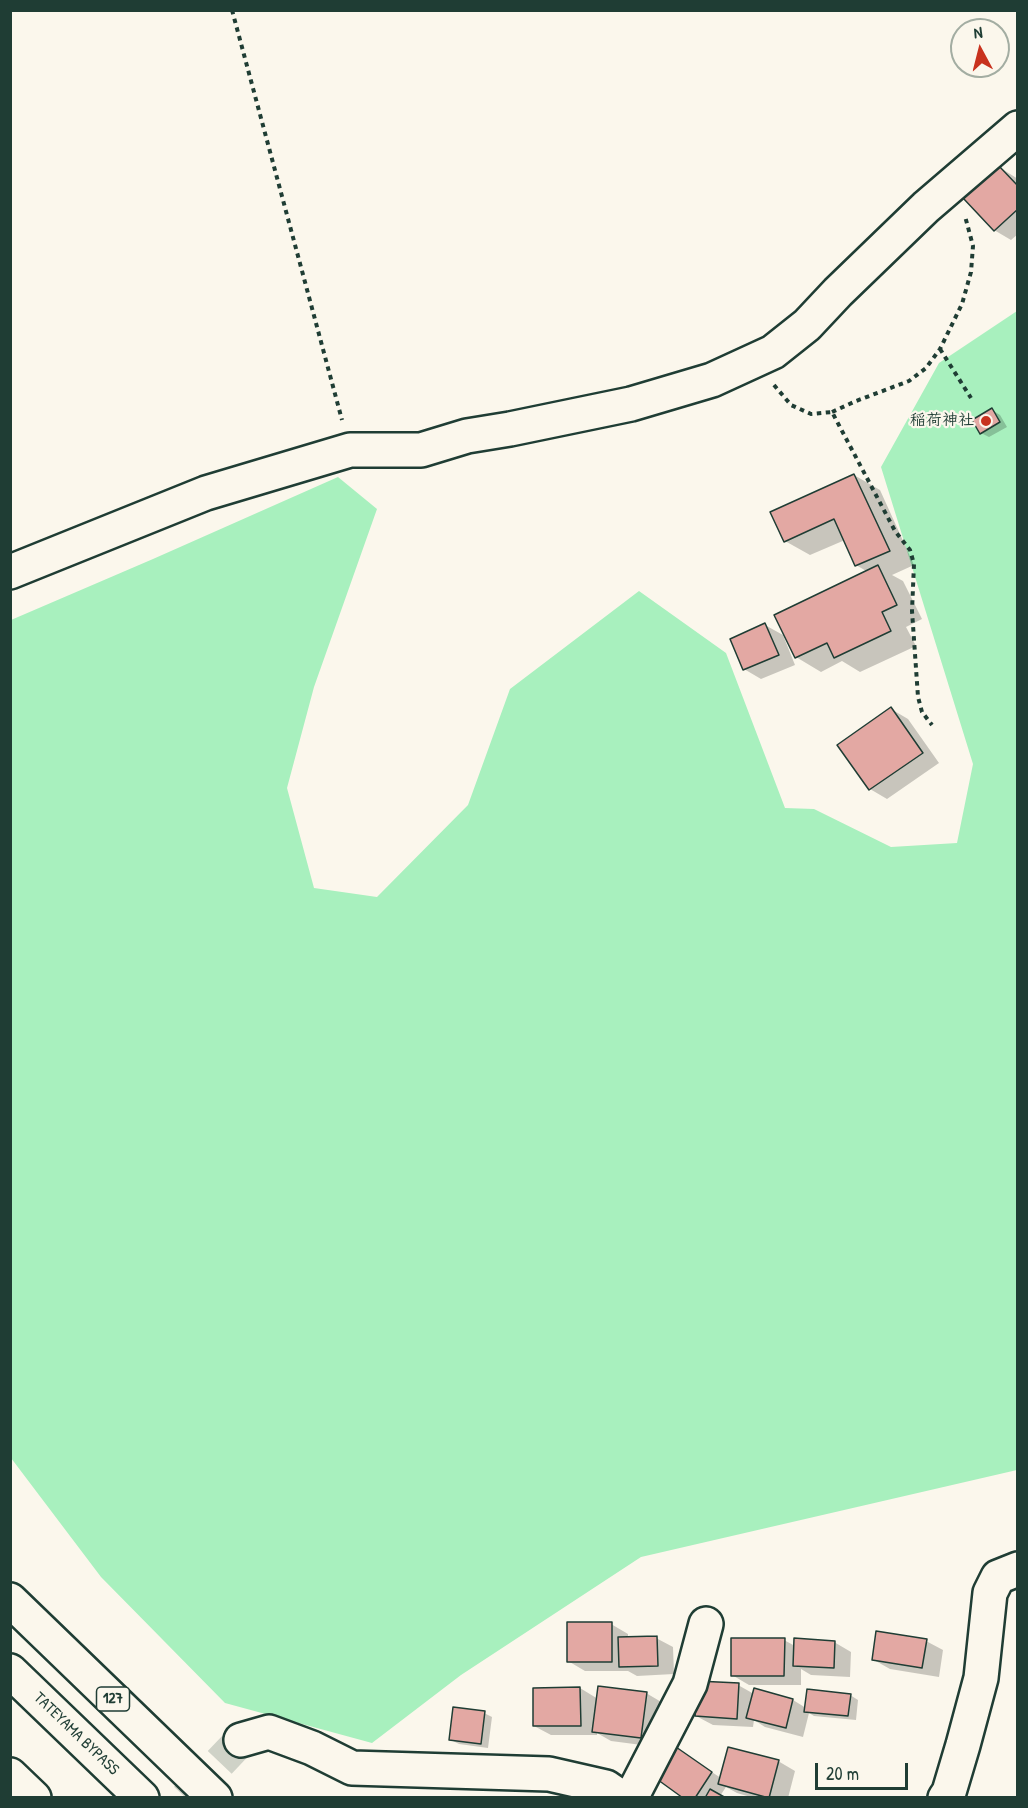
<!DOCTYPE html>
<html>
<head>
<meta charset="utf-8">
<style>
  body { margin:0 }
  #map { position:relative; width:1028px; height:1808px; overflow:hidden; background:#fbf7ec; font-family:"Patrick Hand",sans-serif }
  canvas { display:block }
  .frame { position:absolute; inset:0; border:12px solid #1f3d34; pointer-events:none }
  .north { position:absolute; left:950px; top:18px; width:60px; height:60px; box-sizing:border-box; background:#fbf7ec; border:2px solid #a3ada2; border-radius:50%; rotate:353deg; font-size:16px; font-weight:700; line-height:24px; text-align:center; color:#1f3d34 }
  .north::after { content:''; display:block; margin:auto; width:21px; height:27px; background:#c8321e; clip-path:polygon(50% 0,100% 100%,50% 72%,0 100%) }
  .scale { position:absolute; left:815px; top:1763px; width:93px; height:27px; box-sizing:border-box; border:3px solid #1f3d34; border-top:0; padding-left:8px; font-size:18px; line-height:21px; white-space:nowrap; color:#1f3d34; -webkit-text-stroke:4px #fbf7ec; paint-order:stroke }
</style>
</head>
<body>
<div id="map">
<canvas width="1028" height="1808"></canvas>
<div class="frame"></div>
<div class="north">N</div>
<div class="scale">20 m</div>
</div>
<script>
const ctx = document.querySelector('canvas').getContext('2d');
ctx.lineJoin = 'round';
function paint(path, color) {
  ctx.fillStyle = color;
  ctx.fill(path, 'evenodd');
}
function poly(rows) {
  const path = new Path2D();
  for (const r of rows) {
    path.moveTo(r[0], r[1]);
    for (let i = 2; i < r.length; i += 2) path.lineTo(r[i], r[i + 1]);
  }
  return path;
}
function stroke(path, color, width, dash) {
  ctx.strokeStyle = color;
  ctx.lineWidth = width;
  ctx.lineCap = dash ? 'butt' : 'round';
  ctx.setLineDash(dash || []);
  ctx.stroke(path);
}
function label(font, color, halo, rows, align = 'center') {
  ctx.font = font + ' "Patrick Hand","Klee One",sans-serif';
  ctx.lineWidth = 4.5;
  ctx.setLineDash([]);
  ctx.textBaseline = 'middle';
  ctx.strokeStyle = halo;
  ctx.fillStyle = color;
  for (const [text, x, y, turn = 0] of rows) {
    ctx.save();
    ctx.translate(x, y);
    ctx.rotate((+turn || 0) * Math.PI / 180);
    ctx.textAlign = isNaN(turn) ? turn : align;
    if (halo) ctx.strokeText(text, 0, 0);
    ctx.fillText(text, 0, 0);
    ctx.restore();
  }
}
paint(poly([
  [1017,311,1017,1470,641,1557,461,1675,372,1743,225,1703,101,1577,11,1458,11,620,153,559,338,477,377,509,314,687,287,788,314,888,377,897,468,805,510,689,639,591,726,653,785,808,814,809,891,847,957,843,973,764,881,467,939,363]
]), '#a8f0be');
paint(poly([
  [999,167,1018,179,1018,234,1011,240,994,230],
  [992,410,1000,415,1007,427,989,437,981,433],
  [854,475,880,490,914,565,892,575,903,581,922,619,906,627,916,646,860,672,842,661,821,672,796,657,868,572,856,565,845,540,810,555,785,541],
  [765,625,783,635,795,665,761,679,744,669],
  [891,709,908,719,939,763,887,799,870,789],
  [611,1624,628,1634,628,1638,656,1638,673,1647,674,1674,637,1676,628,1671,585,1671,568,1661],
  [784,1640,795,1646,834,1642,851,1652,850,1677,811,1675,801,1669,801,1685,749,1685,732,1675],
  [926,1641,943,1650,939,1677,890,1669,874,1660],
  [738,1685,754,1694,755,1690,793,1700,806,1708,850,1695,858,1700,856,1720,814,1716,809,1713,803,1737,765,1727,754,1720,753,1727,713,1725,696,1716],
  [580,1688,598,1699,646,1693,663,1703,657,1747,611,1741,597,1733,597,1735,551,1735,534,1726],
  [484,1713,492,1717,488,1748,459,1744,451,1740],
  [676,1749,721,1778,778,1761,795,1771,788,1798,754,1798,737,1793,726,1787,720,1796,723,1798,686,1798]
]), '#0003');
const building = poly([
  [999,166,1018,186,1018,209,994,231,963,198,999,166],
  [992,408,1000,422,980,434,972,420,992,408],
  [854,474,890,551,855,566,834,519,784,542,770,512,854,474],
  [878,565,897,605,882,612,891,631,834,658,827,643,795,658,774,615,878,565],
  [765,623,779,655,743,670,730,639,765,623],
  [891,707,923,753,869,790,837,745,891,707],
  [567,1622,612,1622,612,1662,567,1662,567,1622],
  [876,1631,927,1639,922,1668,872,1660,876,1631],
  [657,1636,658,1666,619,1667,618,1637,657,1636],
  [731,1638,785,1638,784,1676,731,1676,731,1638],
  [794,1638,835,1641,834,1668,793,1666,794,1638],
  [697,1681,739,1683,737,1719,695,1716,697,1681],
  [598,1686,647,1692,641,1738,592,1732,598,1686],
  [580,1687,581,1726,533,1726,533,1688,580,1687],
  [754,1688,793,1699,786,1728,746,1718,754,1688],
  [807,1689,851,1694,848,1716,804,1712,807,1689],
  [453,1707,485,1711,481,1744,449,1740,453,1707],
  [676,1747,712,1772,695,1798,683,1798,654,1777,676,1747],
  [728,1747,779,1760,769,1798,718,1784,728,1747],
  [710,1789,726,1798,705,1798,710,1789]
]);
paint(building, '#e3a8a3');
stroke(building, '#1f3d34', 1.5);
stroke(poly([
  [186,1798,241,1740]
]), '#cfd2c7', 33, [33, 16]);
const minor = poly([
  [10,572,206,493,350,450,421,450,467,436,510,429,631,404,712,380,773,352,807,325,838,292,926,207,1018,128],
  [241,1740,269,1732,312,1748,352,1768,549,1774,606,1787,622,1798],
  [10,1775,34,1798],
  [631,1798,690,1684,706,1624],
  [945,1798,949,1792,963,1745,981,1678,990,1593,998,1577,1018,1569]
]);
const highway = poly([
  [10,1600,215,1798],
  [10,1671,142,1798]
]);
stroke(minor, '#1f3d34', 38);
stroke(highway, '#1f3d34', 38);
stroke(poly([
  [232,10,342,420],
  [940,349,971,398],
  [774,385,791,405,811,414,832,412,895,531,910,550,914,564,912,611,918,697,922,712,932,725],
  [832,412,856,401,909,381,926,368,940,349,962,304,971,272,973,246,965,216]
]), '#1f3d34', 4, [4.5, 4.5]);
stroke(minor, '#fbf7ec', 33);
stroke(highway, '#fbf7ec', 33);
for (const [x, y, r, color] of [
  [986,421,6,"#c8321e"]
]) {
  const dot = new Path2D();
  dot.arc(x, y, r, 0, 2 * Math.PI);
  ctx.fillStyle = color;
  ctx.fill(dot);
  stroke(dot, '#fbf7ec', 2);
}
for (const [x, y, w] of [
  [113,1699,33]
]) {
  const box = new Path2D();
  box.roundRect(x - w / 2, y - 12, w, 24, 4.5);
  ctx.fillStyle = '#fbf7ec';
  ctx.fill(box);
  stroke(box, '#1f3d34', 1.5);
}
label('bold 15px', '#1f3d34', null, [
  ["127",113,1699]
]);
label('bold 16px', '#1f3d34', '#fbf7ec', [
  ["稲荷神社",974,421]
], 'right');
label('16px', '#1f3d34', '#fbf7ec', [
  ["TATEYAMA BYPASS",76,1734,44]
]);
</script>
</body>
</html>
